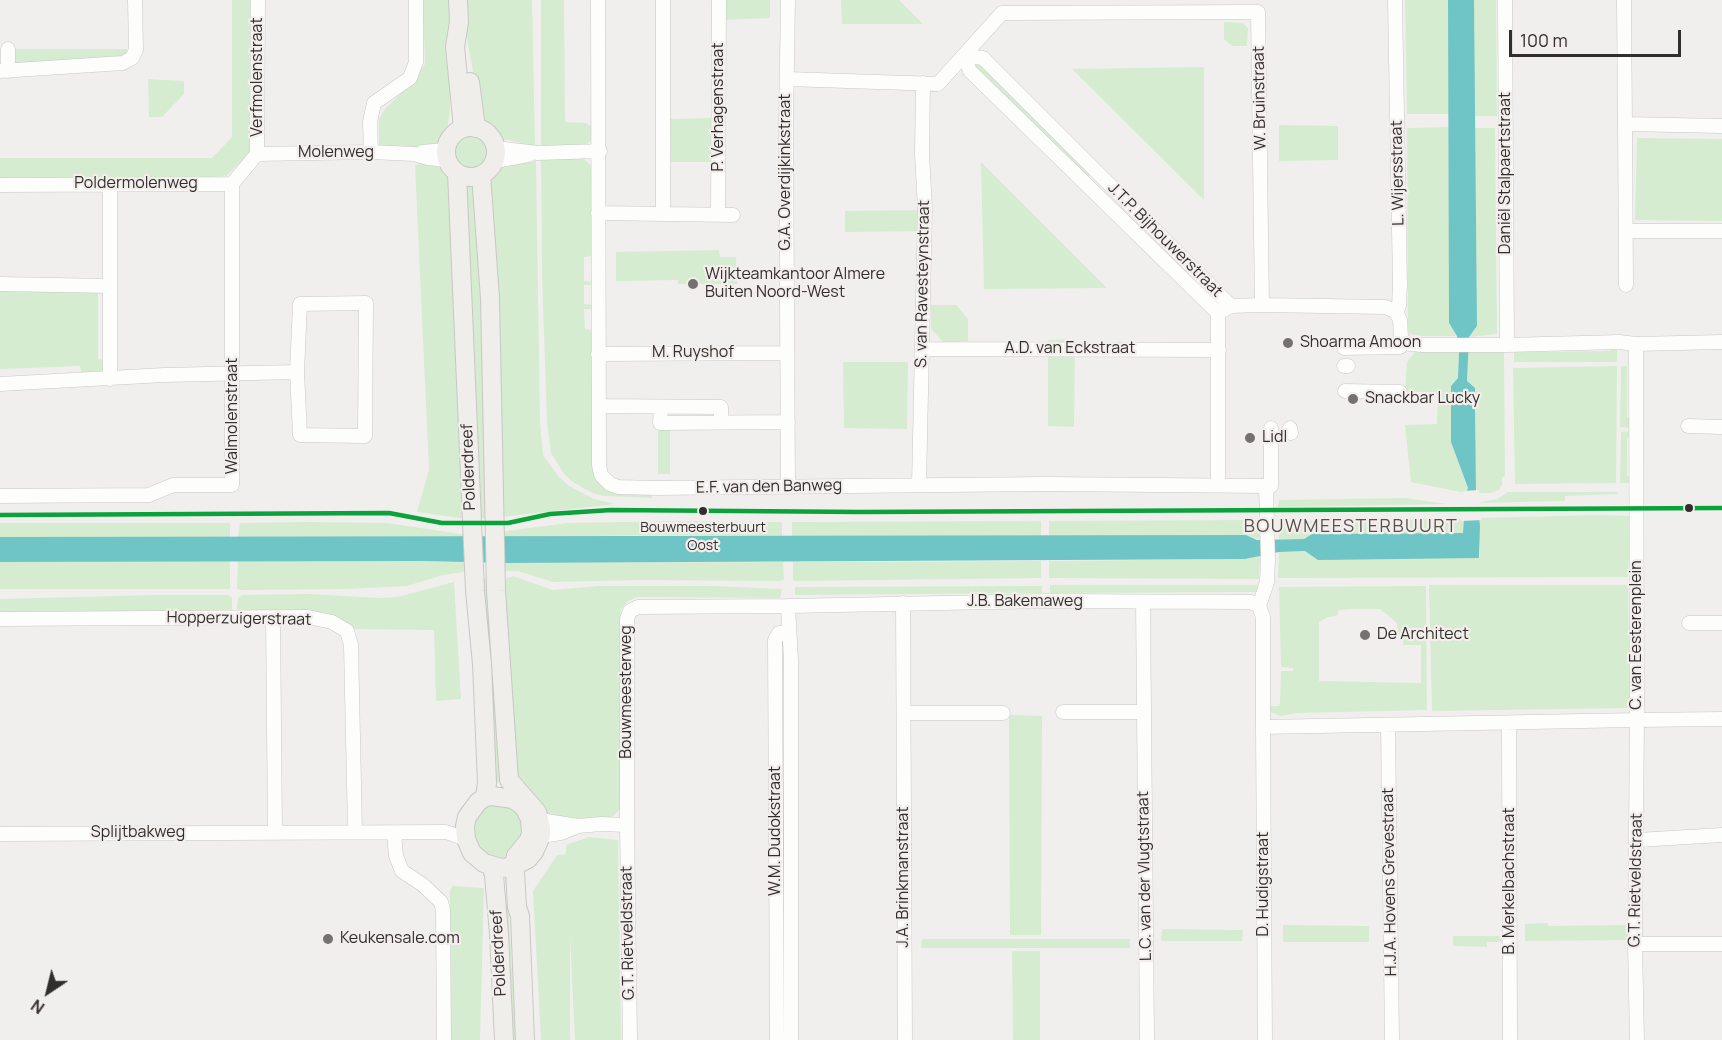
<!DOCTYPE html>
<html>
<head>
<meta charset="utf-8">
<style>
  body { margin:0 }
  #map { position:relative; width:1722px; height:1040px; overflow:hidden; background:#f1efed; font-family:Manrope,sans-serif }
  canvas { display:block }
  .north { position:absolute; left:18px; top:962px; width:60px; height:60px; -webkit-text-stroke:4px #f3eeeb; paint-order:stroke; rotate:215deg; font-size:16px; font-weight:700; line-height:24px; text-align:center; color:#312f2e }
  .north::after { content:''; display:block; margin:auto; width:21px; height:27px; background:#312f2e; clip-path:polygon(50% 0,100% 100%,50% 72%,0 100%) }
  .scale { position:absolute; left:1509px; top:30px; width:172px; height:27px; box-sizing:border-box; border:3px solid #312f2e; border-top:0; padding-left:8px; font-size:18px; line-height:21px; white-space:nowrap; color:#312f2e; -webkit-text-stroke:4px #f3eeeb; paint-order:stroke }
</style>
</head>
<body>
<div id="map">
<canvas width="1722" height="1040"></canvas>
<div class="north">N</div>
<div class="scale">100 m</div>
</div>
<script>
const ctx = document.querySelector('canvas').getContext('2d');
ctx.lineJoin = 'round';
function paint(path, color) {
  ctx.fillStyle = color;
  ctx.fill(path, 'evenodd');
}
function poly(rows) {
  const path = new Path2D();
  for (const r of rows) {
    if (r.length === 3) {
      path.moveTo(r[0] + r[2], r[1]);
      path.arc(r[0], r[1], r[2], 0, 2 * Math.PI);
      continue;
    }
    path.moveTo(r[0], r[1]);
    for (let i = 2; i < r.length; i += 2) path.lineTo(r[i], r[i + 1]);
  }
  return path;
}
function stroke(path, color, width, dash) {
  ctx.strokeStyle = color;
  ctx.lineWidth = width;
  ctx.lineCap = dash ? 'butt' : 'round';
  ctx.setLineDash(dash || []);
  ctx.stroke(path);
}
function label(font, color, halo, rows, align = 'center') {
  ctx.font = font + ' Manrope,sans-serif';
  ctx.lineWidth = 4.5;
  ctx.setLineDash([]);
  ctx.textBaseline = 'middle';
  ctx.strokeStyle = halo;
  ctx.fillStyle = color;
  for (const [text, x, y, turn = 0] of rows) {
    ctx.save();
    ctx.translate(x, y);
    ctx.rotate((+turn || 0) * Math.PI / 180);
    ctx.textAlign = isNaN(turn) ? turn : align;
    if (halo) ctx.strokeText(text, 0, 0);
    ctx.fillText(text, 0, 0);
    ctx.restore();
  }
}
paint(poly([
  [232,0,250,0,251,152,226,176,190,178,0,178,0,158,212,158,232,137],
  [423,0,449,0,450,111,447,131,444,137,434,145,423,148,379,146,379,119,385,109,413,82,425,64],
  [463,0,532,0,535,146,504,139,487,126,481,118,463,15],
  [541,0,564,0,565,122,586,123,591,127,592,139,585,146,541,147],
  [722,0,770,0,770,18,722,20],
  [841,0,899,0,923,24,842,24],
  [1405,0,1448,0,1449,114,1407,114],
  [1474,0,1496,0,1497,116,1474,116],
  [1224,22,1243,23,1248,28,1247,46,1232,46,1224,39],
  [14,49,127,49,127,60,14,67],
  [978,59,1092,172,1089,176,1085,178,973,70,973,60],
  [1204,67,1204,200,1072,69],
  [148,79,184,81,184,94,162,117,149,117],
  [713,118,714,162,671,162,670,119],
  [1279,125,1338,126,1338,160,1279,161],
  [1449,127,1449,323,1457,336,1421,336,1410,334,1408,330,1407,128],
  [1475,128,1495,128,1497,334,1469,337,1477,326],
  [471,151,16],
  [1637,138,1722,139,1722,221,1635,220],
  [541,158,584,159,593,168,592,256,584,257,584,281,593,282,593,285,584,285,584,304,593,305,593,309,584,309,585,329,593,330,596,478,608,490,650,494,653,498,603,496,590,492,573,482,564,474,551,453,547,422,542,273],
  [536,161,540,423,543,455,559,477,569,486,594,499,615,504,502,517,489,189,491,181,500,168,509,164],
  [422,162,440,168,451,181,466,519,417,512,429,470,415,166],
  [981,162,1107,288,984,289],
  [474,184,485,294,489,518,480,518,463,185],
  [930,210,929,231,845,232,845,211],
  [719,250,720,257,736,257,737,284,678,284,678,280,616,281,616,252],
  [98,287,98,359,106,361,104,369,95,376,82,376,80,366,0,369,0,288],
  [931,305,956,305,968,319,968,341,944,343,931,329],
  [1075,339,1074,427,1048,426,1048,340],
  [1614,347,1617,348,1617,362,1514,362,1514,351,1524,348,1529,352,1610,351],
  [1415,352,1459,352,1458,378,1451,386,1451,442,1468,488,1466,493,1411,482,1405,425,1437,424,1438,393,1405,391,1407,362],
  [1468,352,1504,352,1505,476,1502,477,1502,485,1499,490,1490,493,1476,493,1476,409,1467,382],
  [843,362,908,362,907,429,844,428],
  [1617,366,1616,483,1515,484,1513,368],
  [1621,366,1627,366,1627,417,1632,420,1632,428,1620,427],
  [658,426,670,426,670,474,658,474],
  [1632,431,1632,433,1627,438,1627,475,1632,479,1632,483,1620,483,1621,432],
  [1508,492,1617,492,1618,494,1565,496,1565,501,1477,503,1497,499],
  [1405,498,1447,504,1278,507,1279,500],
  [1601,515,1631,516,1628,577,1278,578,1279,552,1305,551,1479,558,1480,556,1479,518],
  [1464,519,1464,533,1312,534,1304,539,1279,539,1278,521],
  [1260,520,1261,540,1246,535,1049,537,1049,521],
  [678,521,782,522,782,536,681,535,499,537,499,532,568,523],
  [1041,521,1041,537,792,536,792,522],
  [308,522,387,523,481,537,238,537,240,523],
  [0,523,230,523,230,537,0,537],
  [1260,555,1259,579,1049,578,1049,561,1245,559],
  [230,561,230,589,0,589,0,562],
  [238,561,422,561,483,563,470,571,443,575,407,586,346,589,241,590,237,589],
  [1041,561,1041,578,793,581,793,562],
  [783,562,784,580,779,581,641,580,553,582,518,571,500,571,500,563],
  [513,576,553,590,598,586,714,586,782,589,780,598,637,597,628,601,621,609,620,622,621,808,610,819,577,820,549,815,517,782,504,666,505,579],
  [483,579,491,579,505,782,492,782],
  [454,582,461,699,436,701,434,630,352,629,239,612,237,609,238,598,242,595,308,594,380,598,398,597],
  [1050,585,1258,585,1257,592,1050,593],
  [1429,585,1628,585,1630,708,1432,711],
  [1042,586,1042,593,795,595,795,587],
  [1426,586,1427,710,1296,713,1281,716,1270,712,1269,706,1279,706,1280,704,1281,671,1293,671,1293,668,1281,667,1279,587],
  [1352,609,1380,609,1397,623,1399,639,1403,641,1403,645,1421,645,1421,683,1319,681,1319,622,1326,618,1338,615,1338,610],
  [155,595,228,595,232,598,232,610,230,612,0,613,0,599],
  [1009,715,1042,716,1041,935,1010,935],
  [496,804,506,805,521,817,524,835,512,849,508,851,509,860,490,857,478,846,474,838,474,822,479,813,486,806],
  [589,837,618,840,621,1040,575,1040,570,934,570,1040,541,1040,533,891,557,855,566,854,566,845],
  [453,886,484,888,480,1040,451,1040,450,916,450,890],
  [504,893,509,915,516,1040,511,1040],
  [1548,923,1548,926,1627,925,1628,940,1525,941,1525,924],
  [1283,925,1369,926,1369,942,1283,942],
  [1162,929,1243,930,1242,941,1161,941],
  [1502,936,1502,942,1487,942,1487,947,1453,946,1453,936],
  [922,939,1130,939,1130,948,921,948],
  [1012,951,1040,951,1040,1040,1013,1040]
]), '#d5ecd0');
paint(poly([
  [1448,0,1474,0,1477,326,1469,337,1467,381,1475,388,1476,493,1480,526,1479,558,1318,560,1305,551,1279,552,1245,559,506,563,422,561,0,562,0,537,1246,535,1257,540,1304,539,1312,534,1463,533,1466,493,1468,488,1451,442,1451,386,1458,378,1459,352,1457,336,1449,323]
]), '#6fc4c5');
paint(poly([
  [1479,490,1482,520,1461,521,1463,491]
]), '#f1efed');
const street = poly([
  [598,0,599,465,601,475,610,484,618,487,656,488,1046,484,1266,486,1268,559,1267,582,1259,606,1263,617,1263,727,1637,720,1636,344,1619,342,1507,345,1422,345,1410,344,1405,342,1401,337,1400,320,1396,312,1399,306,1400,285,1395,0],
  [663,0,663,214],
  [1505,0,1507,345],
  [1624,0,1625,124],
  [964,56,983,58,1231,306],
  [964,56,970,71,1218,313],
  [0,71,123,63,132,58,136,50,135,0],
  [8,71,8,49],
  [787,79,938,84,1002,13,1258,12,1262,305,1386,307,1396,312],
  [495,148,538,153,600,151],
  [371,152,370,122,374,103,410,78,416,62,416,0],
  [422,152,446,150],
  [257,154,371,152,414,154,428,158,447,160],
  [257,154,258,0],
  [495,161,528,155],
  [0,185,232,184,257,154],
  [598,213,733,215],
  [718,215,719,0],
  [1626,231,1722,231],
  [0,284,110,286],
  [1626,285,1625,124,1722,126],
  [1636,344,1722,342],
  [1344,348,1400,347],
  [922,349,1219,350],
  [598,354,787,353],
  [1344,366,1348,366],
  [110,379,110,185],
  [0,384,164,375,297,372,300,435,365,436,366,303,300,304,297,372],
  [1345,391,1400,392],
  [599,406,721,407,721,422],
  [661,407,660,423,788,422],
  [1688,426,1722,427],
  [1271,428,1271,486],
  [1290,428,1291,433],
  [919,485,925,208,922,154,923,83],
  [1218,485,1218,313,1231,306,1262,305],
  [788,487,786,119,788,0],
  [0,496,149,495,173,485,232,485,232,184],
  [1143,602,1147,1040],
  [903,603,905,1040],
  [788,606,791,660,791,1040],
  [273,617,275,833],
  [0,619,308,617,332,622,347,631,351,645,355,831],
  [1689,623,1722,623],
  [1063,712,1143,712],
  [904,713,1003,713],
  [1509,723,1510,1040],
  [1388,725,1392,1040],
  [1263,727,1265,1040],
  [540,820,578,826],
  [394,833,396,856,402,871,423,885,441,902,443,910,444,1040],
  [0,834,446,832,466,839],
  [541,836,561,833,578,826,601,824,627,825],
  [1637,840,1722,835],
  [1635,944,1722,944],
  [630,1040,627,825,627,619,630,611,638,607,788,606,1046,601,1251,602,1259,606],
  [777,1040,775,640,779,633,789,632],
  [1637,1040,1635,944,1637,720,1722,719]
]);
const secondary = poly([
  [458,0,459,22,455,47,463,128],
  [470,82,476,128],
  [471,152,25],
  [457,173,475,591,482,664,487,783,485,797],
  [481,175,490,298,496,591,509,780,537,812,541,828,541,836,534,852,528,859,520,863,515,865,511,867,501,868,484,863,472,853,466,839,465,826,467,817,478,802,485,797,492,796,513,799,524,807,530,819,531,833,529,840,516,856,515,860,515,871,517,907,520,916,525,1040],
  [491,866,494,875,499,934,504,1040]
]);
stroke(street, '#c9c7c6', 15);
stroke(secondary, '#c9c7c6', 20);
stroke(street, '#fdfdfc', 14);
stroke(secondary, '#f0eeea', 18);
stroke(poly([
  [0,515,389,513,442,523,508,523,550,514,611,510,861,512,1722,508]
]), '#0ba13b', 4.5);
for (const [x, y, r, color] of [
  [693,284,6,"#747271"],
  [1288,343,6,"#747271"],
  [1353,399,6,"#747271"],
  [1250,438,6,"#747271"],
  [1689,508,5,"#312f2e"],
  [703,511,5,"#312f2e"],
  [1365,635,6,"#747271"],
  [328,939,6,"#747271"]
]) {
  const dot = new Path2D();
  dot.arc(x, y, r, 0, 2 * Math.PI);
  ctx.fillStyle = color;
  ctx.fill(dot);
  stroke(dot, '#f3eeeb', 2);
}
label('14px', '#312f2e', '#f3eeeb', [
  ["Bouwmeesterbuurt",703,528],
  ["Oost",703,546]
]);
label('16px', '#312f2e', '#f3eeeb', [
  ["Verfmolenstraat",258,77,-90],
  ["W. Bruinstraat",1260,98,-91],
  ["P. Verhagenstraat",719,107,-90],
  ["Molenweg",336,153],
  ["G.A. Overdijkinkstraat",786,172,-90],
  ["L. Wijersstraat",1398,173,-91],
  ["Daniël Stalpaertstraat",1506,173,-90],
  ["Poldermolenweg",136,184],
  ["J.T.P. Bijhouwerstraat",1165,240,45],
  ["S. van Ravesteynstraat",923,284,-89],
  ["A.D. van Eckstraat",1070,349],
  ["M. Ruyshof",693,353],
  ["Walmolenstraat",233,416,-90],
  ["Polderdreef",469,467,-92],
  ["E.F. van den Banweg",769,487,-1],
  ["J.B. Bakemaweg",1025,602],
  ["Hopperzuigerstraat",239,619,1],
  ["C. van Eesterenplein",1637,635,-90],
  ["Bouwmeesterweg",627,692,-90],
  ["W.M. Dudokstraat",776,831,-90],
  ["Splijtbakweg",138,833],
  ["L.C. van der Vlugtstraat",1145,876,-91],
  ["J.A. Brinkmanstraat",904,877,-90],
  ["G.T. Rietveldstraat",1636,880,-89],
  ["B. Merkelbachstraat",1510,881,-90],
  ["H.J.A. Hovens Grevestraat",1390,882,-91],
  ["D. Hudigstraat",1264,884,-90],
  ["G.T. Rietveldstraat",628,933,-91],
  ["Polderdreef",499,953,-93]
]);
label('16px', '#312f2e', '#f3eeeb', [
  ["Wijkteamkantoor Almere",705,275],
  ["Buiten Noord-West",705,293],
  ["Shoarma Amoon",1300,343],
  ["Snackbar Lucky",1365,399],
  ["Lidl",1262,438],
  ["De Architect",1377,635],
  ["Keukensale.com",340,939]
], 'left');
ctx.letterSpacing = '1.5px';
label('18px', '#54504e', '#f3eeeb', [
  ["BOUWMEESTERBUURT",1351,527]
]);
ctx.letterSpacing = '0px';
</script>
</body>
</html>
